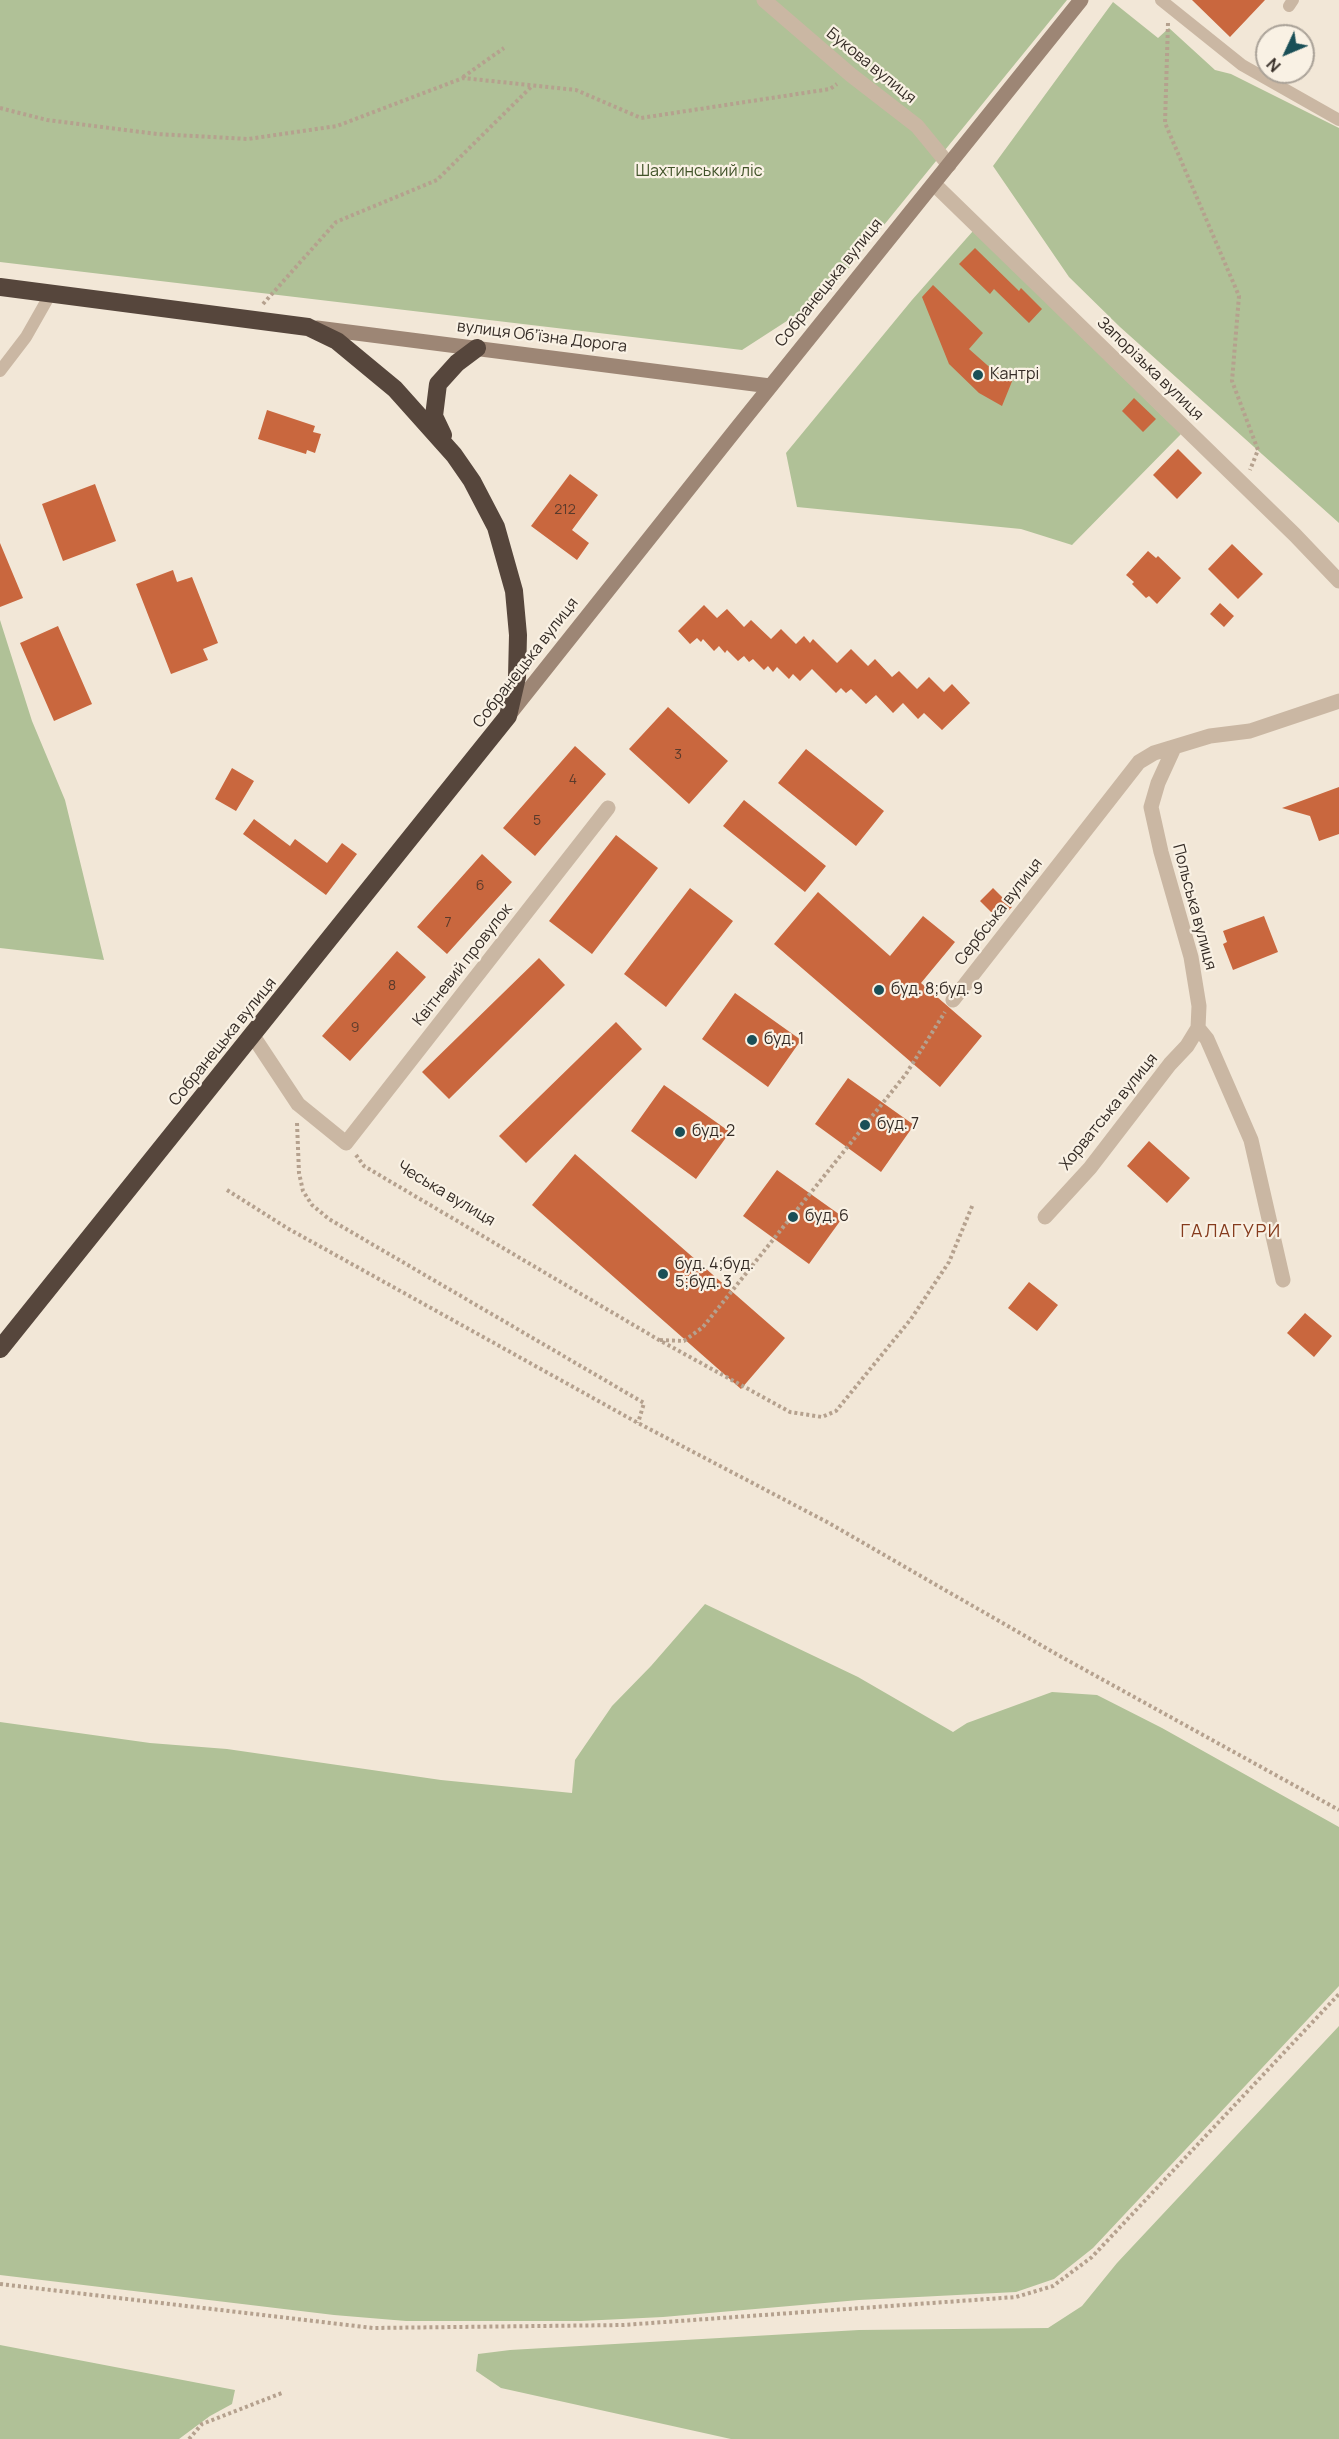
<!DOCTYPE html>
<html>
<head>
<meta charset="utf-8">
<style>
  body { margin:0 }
  #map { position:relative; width:1339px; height:2439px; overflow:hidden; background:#f2e7d7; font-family:Manrope,sans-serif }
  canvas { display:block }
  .north { position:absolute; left:1255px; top:24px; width:60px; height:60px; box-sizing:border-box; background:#f9f1e4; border:2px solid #aaa298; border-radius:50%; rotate:226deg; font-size:16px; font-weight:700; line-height:24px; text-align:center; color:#342b25 }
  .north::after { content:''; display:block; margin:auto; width:21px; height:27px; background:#1a4f57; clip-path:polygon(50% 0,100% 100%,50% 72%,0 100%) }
</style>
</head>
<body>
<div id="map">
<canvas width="1339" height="2439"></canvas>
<div class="north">N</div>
</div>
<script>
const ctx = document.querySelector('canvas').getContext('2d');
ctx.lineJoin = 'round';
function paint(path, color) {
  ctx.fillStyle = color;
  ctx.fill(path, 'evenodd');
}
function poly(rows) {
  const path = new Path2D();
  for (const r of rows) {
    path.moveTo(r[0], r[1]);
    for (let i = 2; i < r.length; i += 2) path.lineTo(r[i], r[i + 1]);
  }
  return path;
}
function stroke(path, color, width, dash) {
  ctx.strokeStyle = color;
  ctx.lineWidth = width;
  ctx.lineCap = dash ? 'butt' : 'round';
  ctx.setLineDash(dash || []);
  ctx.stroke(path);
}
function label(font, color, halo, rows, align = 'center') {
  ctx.font = font + ' Manrope,sans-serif';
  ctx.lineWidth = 4.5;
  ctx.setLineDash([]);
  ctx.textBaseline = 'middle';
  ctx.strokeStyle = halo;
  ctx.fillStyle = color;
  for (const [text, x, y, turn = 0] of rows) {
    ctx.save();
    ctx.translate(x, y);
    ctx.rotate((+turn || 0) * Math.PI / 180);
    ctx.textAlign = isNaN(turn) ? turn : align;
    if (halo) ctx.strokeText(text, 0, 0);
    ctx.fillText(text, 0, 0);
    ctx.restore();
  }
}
paint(poly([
  [0,0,1067,0,827,295,742,350,0,262],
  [1113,2,1158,38,1169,28,1215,70,1231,74,1339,128,1339,523,1120,327,1069,277,993,166],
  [973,231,1181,434,1072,545,1021,529,797,507,786,453,912,300],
  [0,620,32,721,65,800,104,960,0,948],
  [705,1604,858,1677,953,1732,967,1723,1052,1692,1097,1695,1162,1728,1339,1827,1339,1986,1093,2248,1054,2279,1016,2292,859,2300,663,2317,581,2321,406,2321,334,2315,0,2275,0,1722,150,1743,227,1749,441,1780,572,1793,575,1760,612,1706,651,1666],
  [1339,2026,1339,2439,731,2439,501,2388,476,2371,478,2354,510,2350,859,2330,1048,2328,1082,2306,1117,2263],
  [0,2345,235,2390,232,2404,210,2416,179,2439,0,2439]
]), '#b0c197');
paint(poly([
  [1192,0,1265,0,1230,37],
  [975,248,1019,291,1021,288,1042,309,1029,323,994,289,990,294,959,264],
  [933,285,983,333,969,349,995,372,1013,379,1002,406,979,393,949,364,922,297],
  [1134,398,1156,419,1143,432,1122,411],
  [267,410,315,426,313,432,321,434,315,453,307,450,306,454,258,439],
  [1178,449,1202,473,1177,499,1153,475],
  [570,474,598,495,572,530,589,543,577,560,531,526],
  [95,484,116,541,63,561,42,504],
  [0,543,23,598,0,607],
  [1232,544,1263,574,1238,599,1208,569],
  [1148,551,1156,558,1158,556,1181,578,1157,604,1149,596,1146,598,1132,584,1134,582,1126,575],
  [173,570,177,582,192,577,218,643,203,649,208,660,171,674,136,584],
  [1220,603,1234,616,1224,627,1210,614],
  [704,605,717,618,727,609,744,627,751,620,771,639,781,629,796,644,804,636,810,643,813,639,837,663,851,649,868,666,875,659,892,677,899,671,917,689,929,677,944,692,952,684,970,703,942,730,924,713,918,719,903,703,893,713,876,695,866,704,851,689,846,693,841,688,836,693,812,669,800,681,793,674,789,679,777,667,773,672,768,666,764,670,753,659,749,662,744,656,738,661,727,650,725,653,719,646,714,651,703,639,701,642,697,638,690,644,678,631],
  [58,626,92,704,54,721,20,643],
  [668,707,728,761,689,804,629,749],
  [575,746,606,774,535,856,503,828],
  [806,749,884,811,856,846,778,783],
  [232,768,254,781,236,811,215,799],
  [1339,787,1339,834,1319,841,1310,816,1282,808],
  [744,800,826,866,805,892,723,826],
  [254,819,290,846,295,839,327,863,342,843,357,854,326,895,243,834],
  [616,835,658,868,592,954,549,921],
  [482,854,512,882,447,954,417,927],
  [690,888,733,921,666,1007,624,974],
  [993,888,1012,907,999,920,980,901],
  [818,892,890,956,923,916,955,942,921,983,982,1036,940,1087,774,944],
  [1264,916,1278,952,1233,970,1223,944,1227,942,1223,931],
  [397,951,426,977,350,1061,322,1036],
  [539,958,565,985,449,1099,422,1072],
  [735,993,801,1040,768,1087,702,1039],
  [616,1022,642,1049,526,1163,499,1136],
  [848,1078,914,1125,881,1172,815,1124],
  [664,1085,730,1132,696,1179,631,1131],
  [1149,1141,1190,1178,1167,1203,1127,1166],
  [575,1154,785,1338,741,1389,532,1205],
  [777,1170,843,1217,809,1264,743,1216],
  [1029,1282,1058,1305,1037,1331,1008,1308],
  [1305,1313,1332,1336,1314,1357,1287,1333]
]), '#c9673e');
stroke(poly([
  [1168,23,1165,123,1239,296,1232,381,1258,450,1250,470],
  [463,77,504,48],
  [0,108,47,120,157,134,248,139,337,126,463,78,576,90,641,118,830,89,837,84],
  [263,304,336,222,437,180,532,86],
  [297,1123,299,1173,303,1191,312,1205,329,1219,644,1403,638,1423],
  [356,1155,364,1166,659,1340,790,1412,822,1417,836,1411,911,1319,949,1262,973,1204],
  [227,1190,287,1228,638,1423,827,1522,1058,1655,1339,1810],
  [660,1340,684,1341,703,1327,906,1074,945,1012],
  [0,2284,373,2328,623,2325,1016,2297,1053,2286,1092,2257,1339,1994],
  [189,2439,202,2424,282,2393]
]), '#b5a18e', 4, [3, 3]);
stroke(poly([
  [1161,0,1242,65,1339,120],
  [1289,6,1293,0],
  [0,371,26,337,51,293]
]), '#cab7a3', 12);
stroke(poly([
  [764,0,851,75,917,126,949,165],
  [934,184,1295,535,1339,581],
  [1174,748,1158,783,1151,807,1161,852,1191,957,1199,1006,1198,1028,1207,1039,1251,1140,1283,1280],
  [953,1000,1139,762,1154,753,1210,736,1250,731,1339,701],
  [253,1036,298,1104,346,1143,608,808],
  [1045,1217,1090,1168,1170,1064,1187,1046,1198,1028]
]), '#cab7a3', 15);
stroke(poly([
  [317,328,770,386],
  [508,716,737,428,1081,0]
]), '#9d8675', 15);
stroke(poly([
  [0,287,308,327,337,341,395,389,454,455,472,481,496,527,514,591,518,635,517,677,508,716,0,1349],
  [443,435,434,416,438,384,457,363,477,348]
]), '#56463c', 18);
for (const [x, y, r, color] of [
  [978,375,6,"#1a4f57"],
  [879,990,6,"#1a4f57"],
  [752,1040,6,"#1a4f57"],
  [865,1125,6,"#1a4f57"],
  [680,1132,6,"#1a4f57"],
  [793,1217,6,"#1a4f57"],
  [663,1274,6,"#1a4f57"]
]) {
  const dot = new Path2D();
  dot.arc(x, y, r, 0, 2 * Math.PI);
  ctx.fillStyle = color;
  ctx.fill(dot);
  stroke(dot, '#f9f1e4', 2);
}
label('14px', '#593a2b', null, [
  ["212",565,510],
  ["3",678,755],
  ["4",573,780],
  ["5",537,821],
  ["6",480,886],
  ["7",448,923],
  ["8",392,986],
  ["9",355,1028]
]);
label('16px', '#342b25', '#f9f1e4', [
  ["Букова вулиця",871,66,39],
  ["Собранецька вулиця",829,283,-51],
  ["вулиця Обʼїзна Дорога",542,337,7],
  ["Запорізька вулиця",1150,369,44],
  ["Собранецька вулиця",526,663,-52],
  ["Польська вулиця",1194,907,75],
  ["Сербська вулиця",999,912,-52],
  ["Квітневий провулок",463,965,-52],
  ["Собранецька вулиця",223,1042,-51],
  ["Хорватська вулиця",1109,1112,-51],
  ["Чеська вулиця",446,1194,31]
]);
label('16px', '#415329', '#f9f1e4', [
  ["Шахтинський ліс",699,172]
]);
label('16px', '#342b25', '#f9f1e4', [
  ["Кантрі",990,375],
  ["буд. 8;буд. 9",891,990],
  ["буд. 1",764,1040],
  ["буд. 7",877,1125],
  ["буд. 2",692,1132],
  ["буд. 6",805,1217],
  ["буд. 4;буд.",675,1265],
  ["5;буд. 3",675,1283]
], 'left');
ctx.letterSpacing = '1.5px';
label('18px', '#853b1d', '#f9f1e4', [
  ["ГАЛАГУРИ",1231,1232]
]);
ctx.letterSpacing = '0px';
</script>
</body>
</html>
